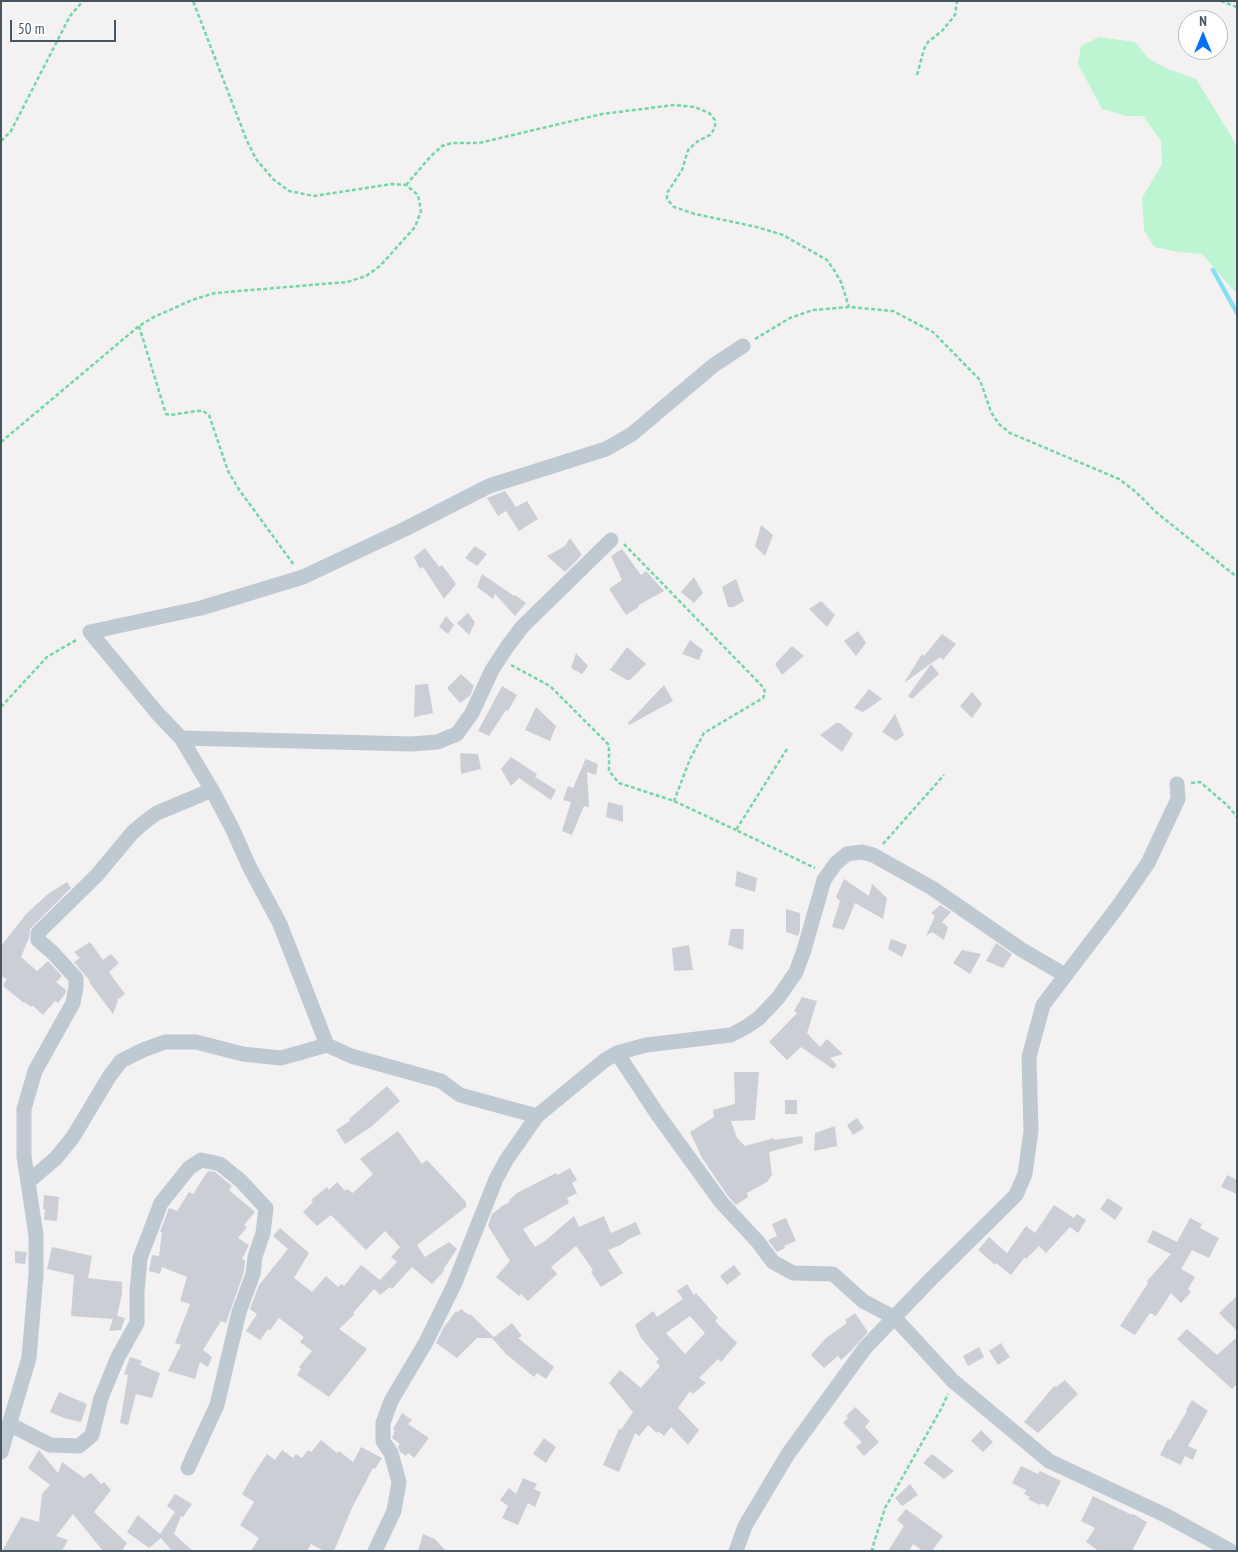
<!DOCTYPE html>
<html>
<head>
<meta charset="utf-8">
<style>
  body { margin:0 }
  #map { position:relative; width:1238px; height:1552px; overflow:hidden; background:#f4f1f2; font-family:"PT Sans Narrow",sans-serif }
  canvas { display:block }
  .frame { position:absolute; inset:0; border:2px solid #475562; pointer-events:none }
  .north { position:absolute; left:1178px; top:10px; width:50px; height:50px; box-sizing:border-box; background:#fff; border:1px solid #b5bbc0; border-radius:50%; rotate:0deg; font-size:14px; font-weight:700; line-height:20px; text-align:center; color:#475562 }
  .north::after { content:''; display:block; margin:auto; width:18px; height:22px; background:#0672f9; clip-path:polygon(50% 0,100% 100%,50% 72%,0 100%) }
  .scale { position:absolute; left:10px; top:20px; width:106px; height:22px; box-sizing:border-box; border:2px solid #475562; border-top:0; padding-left:6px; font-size:15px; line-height:18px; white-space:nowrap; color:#475562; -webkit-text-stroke:4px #fff; paint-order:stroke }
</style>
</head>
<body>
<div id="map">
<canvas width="1238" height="1552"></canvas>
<div class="frame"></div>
<div class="north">N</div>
<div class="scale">50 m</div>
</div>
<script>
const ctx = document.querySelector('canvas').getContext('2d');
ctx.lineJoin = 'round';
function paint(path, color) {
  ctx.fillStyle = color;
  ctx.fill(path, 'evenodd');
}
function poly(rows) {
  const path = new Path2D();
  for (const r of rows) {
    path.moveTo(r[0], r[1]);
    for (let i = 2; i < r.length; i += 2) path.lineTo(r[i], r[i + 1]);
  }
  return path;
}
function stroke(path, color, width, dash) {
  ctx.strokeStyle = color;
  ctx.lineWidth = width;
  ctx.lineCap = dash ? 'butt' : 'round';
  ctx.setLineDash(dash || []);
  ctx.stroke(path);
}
paint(poly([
  [1099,37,1135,42,1149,59,1171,70,1196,79,1230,134,1237,147,1237,294,1202,254,1178,252,1154,247,1144,230,1142,198,1162,164,1161,141,1143,116,1127,116,1102,109,1078,64,1081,46]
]), '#bdf5d2');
stroke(poly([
  [1213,270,1237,313]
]), '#86dff6', 4.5);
paint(poly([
  [505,491,516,507,527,501,538,519,519,531,506,511,498,516,487,498],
  [761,525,773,535,765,556,755,546],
  [570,538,582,555,565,572,547,556,565,546],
  [475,546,487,554,477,566,465,558],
  [425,548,439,567,442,565,456,584,444,599,423,567,420,569,414,557],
  [622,549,641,575,646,571,664,591,637,606,639,607,626,615,609,589,622,580,611,556],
  [482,574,514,596,515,595,526,603,515,616,495,594,493,599,477,587],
  [694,577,703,593,694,603,681,592],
  [736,579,744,601,733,607,728,607,722,587],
  [821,601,835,615,827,627,809,609],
  [468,613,475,622,469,635,457,623],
  [446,616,454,625,448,634,439,627],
  [858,631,866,643,856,656,844,641],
  [942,634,956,644,943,660,940,657,904,683,922,654,924,656],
  [690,640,703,650,699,660,682,654],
  [792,646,804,656,782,675,775,664],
  [627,647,646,664,630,680,627,680,610,670],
  [576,653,588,666,582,674,571,668],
  [931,664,939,674,912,699,908,696],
  [461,674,474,686,470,696,460,703,447,688],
  [428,684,433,713,414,717,415,685],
  [664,685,673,701,629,725,628,723],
  [502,686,517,695,508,711,506,710,489,736,478,731],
  [869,689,882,699,863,712,854,708],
  [972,692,982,704,972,718,960,706],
  [536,707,556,726,550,741,525,730],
  [895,714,904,735,896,741,882,732],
  [836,723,840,723,853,734,842,752,820,735],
  [460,753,478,754,481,769,461,774],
  [511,757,537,774,535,777,556,790,551,800,519,778,511,786,501,769],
  [586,758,586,759,598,764,596,775,587,772,589,807,584,806,572,835,562,831,571,802,563,800,568,786,573,788],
  [608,802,623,806,623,822,606,817],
  [737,871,757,878,755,892,735,886],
  [844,879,869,896,872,884,887,898,883,919,855,903,844,930,832,927,840,901,836,897],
  [67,882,71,888,30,929,29,938,21,957,37,971,48,961,62,976,56,982,66,990,65,994,58,1003,55,1001,43,1015,32,1005,31,1007,25,1002,24,1003,3,986,7,979,1,976,1,946,27,913,48,894],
  [940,905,951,912,942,922,948,927,944,940,932,932,926,936,935,916,931,913],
  [786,909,800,913,800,930,798,936,786,932],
  [731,929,744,929,743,950,728,945],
  [891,939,907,945,902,957,888,949],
  [90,942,103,960,111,954,119,963,109,972,125,994,117,1000,118,1001,113,1014,89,982,90,981,74,962,80,958,74,952],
  [996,943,1012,954,1003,968,986,961],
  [689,945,693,970,674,971,672,948],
  [962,950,981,954,970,974,953,963],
  [802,997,817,1001,807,1033,820,1047,827,1039,843,1054,830,1058,837,1065,833,1069,801,1047,787,1060,769,1042,797,1013,794,1011],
  [734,1072,759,1072,755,1120,731,1121,737,1138,745,1146,774,1138,774,1140,802,1136,803,1143,769,1152,772,1175,767,1182,747,1193,748,1197,736,1205,728,1196,702,1158,690,1132,714,1117,713,1110,735,1104],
  [387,1086,400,1101,371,1127,345,1144,336,1130,350,1121,349,1119],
  [785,1100,797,1100,797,1114,785,1114],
  [857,1118,864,1128,853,1135,847,1125],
  [835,1126,837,1146,814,1151,815,1133],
  [398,1131,422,1164,427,1160,466,1202,466,1207,417,1245,425,1257,449,1242,457,1249,443,1270,444,1271,432,1284,412,1267,392,1289,390,1287,380,1295,374,1289,353,1313,355,1314,339,1329,367,1349,329,1397,297,1375,301,1369,299,1367,312,1351,300,1342,304,1337,279,1318,270,1330,268,1329,260,1340,246,1331,257,1314,250,1309,259,1285,288,1249,273,1236,280,1228,309,1253,294,1278,312,1292,326,1276,338,1287,341,1284,344,1286,361,1265,380,1280,397,1262,391,1257,400,1247,385,1231,366,1250,331,1215,317,1226,303,1212,313,1202,311,1200,327,1187,329,1190,337,1182,345,1191,347,1189,353,1193,373,1174,360,1159],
  [570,1168,577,1180,572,1183,577,1193,567,1198,569,1203,523,1229,535,1247,545,1241,574,1216,579,1227,604,1216,611,1233,636,1222,641,1234,629,1239,621,1245,608,1250,623,1273,601,1287,591,1272,593,1270,576,1246,551,1267,557,1274,528,1301,521,1294,519,1296,496,1277,510,1261,488,1226,492,1214,500,1208,500,1207,510,1202,509,1200,517,1193,556,1173,558,1175],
  [208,1171,215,1172,232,1186,229,1190,255,1212,244,1225,247,1227,238,1238,249,1245,242,1259,245,1260,244,1272,228,1317,226,1323,221,1321,203,1350,212,1357,208,1367,200,1362,195,1379,168,1371,181,1345,175,1343,190,1304,180,1301,187,1277,162,1267,160,1274,149,1271,152,1255,159,1256,162,1232,160,1232,169,1208,177,1211,189,1192,193,1194],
  [1227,1175,1237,1180,1237,1194,1221,1187],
  [44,1195,59,1197,57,1221,44,1220,45,1209,43,1209],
  [1108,1198,1123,1208,1115,1220,1100,1209],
  [1054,1205,1074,1218,1077,1214,1086,1220,1078,1233,1070,1227,1046,1253,1039,1246,1026,1259,1025,1257,1011,1275,996,1263,995,1265,978,1250,989,1237,1007,1253,1026,1226,1035,1233],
  [786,1218,796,1241,784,1246,785,1248,777,1252,768,1240,777,1236,772,1224],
  [1190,1218,1202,1224,1200,1228,1219,1238,1209,1258,1192,1250,1181,1269,1195,1277,1188,1289,1191,1292,1181,1303,1171,1293,1156,1316,1150,1313,1135,1335,1120,1326,1148,1283,1147,1281,1171,1254,1147,1242,1153,1230,1177,1242],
  [52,1247,92,1256,88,1278,122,1282,122,1294,117,1316,125,1318,121,1330,109,1331,113,1319,71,1316,74,1275,47,1269],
  [15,1251,27,1252,25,1264,15,1263],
  [734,1265,741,1274,727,1285,720,1276],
  [687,1284,694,1295,696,1293,718,1318,715,1321,737,1343,721,1362,718,1359,699,1378,706,1383,693,1394,690,1391,678,1408,699,1430,688,1445,671,1427,664,1436,658,1431,657,1433,648,1425,639,1436,635,1433,619,1472,603,1465,619,1429,621,1430,633,1412,609,1383,620,1370,641,1388,660,1366,656,1362,659,1359,641,1338,635,1325,653,1311,657,1317,683,1299,677,1291],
  [690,1316,705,1333,685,1354,666,1333],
  [1237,1296,1237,1331,1219,1313],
  [461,1309,469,1315,470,1314,494,1337,512,1323,522,1336,518,1338,554,1367,546,1379,537,1373,534,1377,506,1354,492,1338,477,1338,457,1358,436,1343,444,1327,456,1311,457,1313],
  [855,1313,868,1332,850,1352,841,1360,838,1356,824,1368,811,1355,826,1338,847,1323,845,1320],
  [1187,1329,1217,1355,1237,1337,1237,1384,1232,1389,1177,1339],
  [1001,1343,1010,1357,998,1365,989,1351],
  [979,1347,984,1357,968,1366,963,1356],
  [130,1357,142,1361,140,1365,160,1373,152,1398,136,1394,128,1425,120,1423,128,1375,124,1374],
  [1065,1380,1078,1394,1038,1433,1024,1422,1054,1386,1056,1387],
  [59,1392,87,1404,81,1422,64,1418,50,1412],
  [1192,1400,1208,1411,1188,1446,1197,1450,1193,1460,1185,1456,1181,1465,1160,1455,1168,1439,1170,1440,1187,1411,1186,1410],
  [855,1407,870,1421,865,1427,879,1442,864,1456,856,1447,862,1442,843,1423,848,1418,846,1416],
  [402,1413,412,1420,408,1424,429,1438,414,1458,408,1453,406,1456,400,1452,398,1446,400,1444,392,1438,395,1431,393,1429],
  [981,1430,993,1442,983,1452,971,1441],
  [544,1438,556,1447,546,1463,533,1454],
  [321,1440,337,1453,339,1451,353,1462,361,1447,382,1458,375,1469,373,1468,352,1508,334,1551,324,1551,311,1544,307,1551,251,1551,259,1538,240,1525,254,1502,242,1494,251,1478,267,1454,275,1460,282,1450,293,1458,296,1454,302,1458,308,1450,311,1452],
  [39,1450,58,1473,62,1462,84,1478,91,1473,101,1484,104,1482,111,1490,94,1512,127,1543,122,1551,103,1551,73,1514,56,1536,68,1540,62,1551,2,1551,21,1517,39,1522,42,1494,50,1485,28,1468],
  [932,1454,954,1471,944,1479,923,1463],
  [1021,1466,1038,1474,1040,1471,1061,1481,1048,1507,1042,1503,1040,1505,1028,1499,1030,1497,1024,1494,1026,1490,1012,1483],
  [523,1478,537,1484,534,1489,541,1492,535,1507,528,1503,518,1525,502,1518,508,1506,500,1500,509,1488,516,1494],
  [910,1484,918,1495,902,1506,895,1498],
  [175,1494,192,1504,183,1517,181,1516,174,1534,193,1551,172,1551,161,1538,149,1548,127,1532,138,1515,160,1534,175,1512,167,1506],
  [1093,1496,1132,1515,1133,1514,1147,1522,1132,1551,1099,1551,1086,1542,1095,1528,1081,1521],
  [906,1509,943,1536,932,1551,923,1551,913,1544,909,1551,888,1551,904,1526,897,1520],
  [423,1534,435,1539,446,1551,418,1551]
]), '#cbced4');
stroke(poly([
  [1221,1,1237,7],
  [917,75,924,49,928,42,942,31,955,15,957,1],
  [1,141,11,131,70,16,83,1],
  [406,185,431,156,442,146,452,143,479,143,602,114,674,105,695,107,709,113,715,120,715,128,710,135,698,141,688,150,682,170,667,193,667,199,674,207,695,214,757,227,783,235,827,260,834,270,841,282,849,307],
  [139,326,166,414,170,415,197,411,203,411,209,415,228,471,238,488,294,565],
  [755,339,790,318,813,310,849,307,893,311,933,332,980,380,991,412,999,424,1010,433,1119,479,1136,492,1157,513,1237,577],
  [1,442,139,326,154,317,192,300,215,293,347,282,366,276,380,266,415,227,421,211,418,195,406,185,392,184,314,196,289,191,273,179,256,159,247,141,193,1],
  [624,544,764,688,765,693,763,698,704,733,690,759,674,801],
  [511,665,550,686,609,745,609,771,619,783,674,801,736,830],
  [1,707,47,657,78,639],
  [787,749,736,830,815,868],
  [1191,783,1200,782,1227,805,1237,817],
  [883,844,944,775],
  [874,1551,872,1549,885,1508,941,1409,948,1394]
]), '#71d7a4', 2.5, [4, 2.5]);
stroke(poly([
  [181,738,411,744,437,742,457,734,472,713,492,670,507,647,522,627,611,540],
  [617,1053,658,1115,721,1202,758,1242,773,1262,793,1273,833,1274,863,1301,895,1318,953,1381,1049,1461,1165,1515,1231,1551],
  [537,1116,460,1095,441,1081,351,1056,327,1045,280,924,250,868,232,828,212,790,181,738,158,714,90,632,201,608,303,577,405,529,489,486,606,449,632,434,714,365,743,346],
  [28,1182,56,1158,73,1137,109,1077,121,1061,143,1050,165,1042,196,1042,243,1054,281,1058,327,1045],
  [9,1424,50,1445,79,1446,92,1435,101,1398,118,1357,137,1323,137,1292,140,1258,161,1203,189,1168,201,1160,220,1164,241,1181,266,1208,263,1233,255,1257,253,1274,239,1312,217,1405,188,1468],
  [1,1452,29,1358,36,1275,36,1235,24,1156,24,1109,35,1071,73,1003,76,987,76,978,52,952,38,940,38,933,97,875,133,832,146,821,157,813,212,790],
  [375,1551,394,1511,399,1482,391,1453,383,1441,383,1423,391,1401,426,1342,454,1285,496,1179,507,1159,537,1116,605,1060,617,1053,646,1045,731,1035,746,1027,759,1018,778,998,796,972,804,950,824,880,836,863,847,854,862,852,873,855,932,888,1022,950,1065,975],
  [736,1551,745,1526,788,1454,865,1348,928,1282,1016,1195,1025,1174,1031,1131,1029,1057,1043,1005,1119,905,1148,863,1178,799,1177,784]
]), '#bec9d2', 15);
</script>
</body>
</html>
